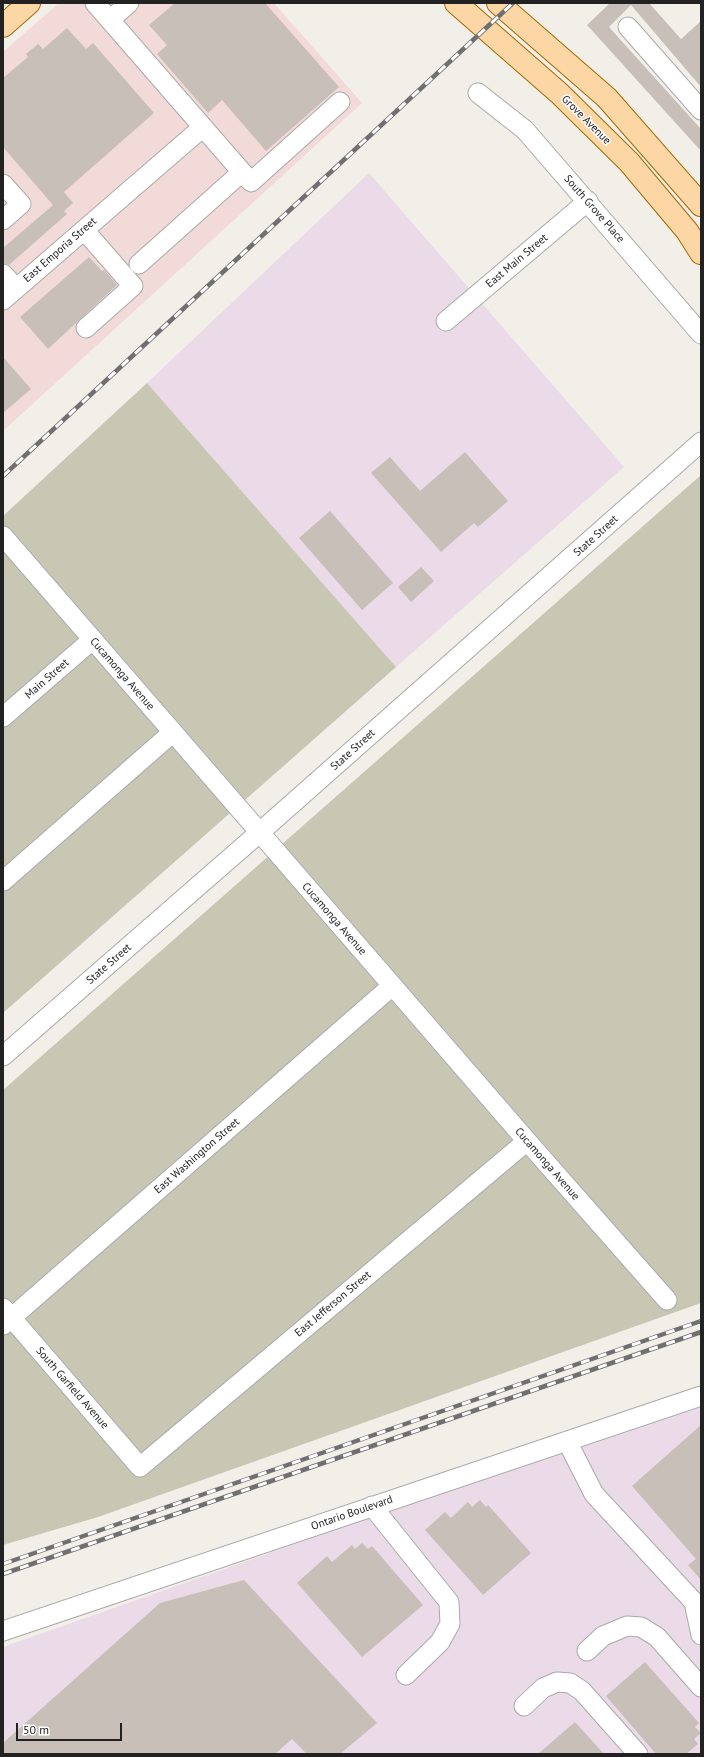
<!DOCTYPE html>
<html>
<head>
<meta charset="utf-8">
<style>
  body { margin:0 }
  #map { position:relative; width:704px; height:1757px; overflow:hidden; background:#f2efe9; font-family:"PT Sans",sans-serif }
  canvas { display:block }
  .frame { position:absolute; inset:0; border:4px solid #222; pointer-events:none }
  .scale { position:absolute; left:16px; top:1723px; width:106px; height:18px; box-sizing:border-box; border:2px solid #222; border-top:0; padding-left:5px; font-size:12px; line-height:14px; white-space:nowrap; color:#222; -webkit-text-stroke:3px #fff; paint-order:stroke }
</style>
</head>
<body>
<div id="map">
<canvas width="704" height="1757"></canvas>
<div class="frame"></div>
<div class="scale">50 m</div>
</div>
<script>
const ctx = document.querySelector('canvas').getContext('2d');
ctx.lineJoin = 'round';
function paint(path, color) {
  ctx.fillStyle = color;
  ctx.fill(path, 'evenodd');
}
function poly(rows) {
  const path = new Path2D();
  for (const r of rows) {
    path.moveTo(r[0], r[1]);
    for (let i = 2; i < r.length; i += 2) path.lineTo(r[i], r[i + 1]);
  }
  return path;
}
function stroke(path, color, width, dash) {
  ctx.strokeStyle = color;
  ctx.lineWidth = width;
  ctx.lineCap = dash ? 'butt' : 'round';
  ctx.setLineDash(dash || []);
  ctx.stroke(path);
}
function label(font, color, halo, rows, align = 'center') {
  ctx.font = font + ' "PT Sans",sans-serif';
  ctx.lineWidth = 3;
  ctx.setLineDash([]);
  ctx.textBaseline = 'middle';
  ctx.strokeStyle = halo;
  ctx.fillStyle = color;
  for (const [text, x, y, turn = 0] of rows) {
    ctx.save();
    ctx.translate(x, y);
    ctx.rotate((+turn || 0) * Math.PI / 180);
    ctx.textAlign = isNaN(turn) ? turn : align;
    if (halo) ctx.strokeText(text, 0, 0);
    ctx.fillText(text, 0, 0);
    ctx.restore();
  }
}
paint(poly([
  [59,3,274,3,362,103,3,431,3,52]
]), '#f2dad9');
paint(poly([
  [369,173,624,467,396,667,147,383],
  [701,1401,701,1754,3,1754,3,1647]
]), '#ebdbe8');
paint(poly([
  [147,383,396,667,3,1013,3,516],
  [701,475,701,1303,98,1517,3,1545,3,1090]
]), '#c7c7b4');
paint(poly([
  [175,3,265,3,339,87,266,151,222,100,208,113,157,54,167,45,149,25],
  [610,3,649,3,681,39,701,21,701,87,631,5,609,27,701,129,701,151,587,25],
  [67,28,86,49,93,43,154,113,64,192,73,203,64,211,67,214,9,265,3,263,3,248,53,205,3,147,3,78,28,57,26,54,38,44,43,49],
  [89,257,102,271,104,270,117,285,48,349,20,317],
  [3,357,31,389,3,413],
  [465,452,508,501,478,527,474,523,441,552,371,473,390,457,420,491],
  [330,511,393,583,362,610,299,538],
  [421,567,434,581,411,602,398,587],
  [701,1425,701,1580,688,1565,696,1559,632,1486],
  [480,1500,486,1507,488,1505,531,1553,483,1595,425,1530,445,1512,451,1518,468,1502,472,1507],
  [362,1543,368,1549,372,1546,423,1605,362,1657,297,1583,327,1556,332,1562,352,1545,355,1549],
  [244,1580,377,1723,340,1754,307,1754,292,1739,275,1754,3,1754,3,1743,160,1603],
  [645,1662,699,1723,695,1727,701,1733,694,1739,698,1744,686,1754,656,1754,606,1696],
  [575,1722,604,1754,538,1754]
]), '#c7bfb8');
const minor = poly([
  [95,3,242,172,139,264],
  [110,20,129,3],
  [628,27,701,110],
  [478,93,525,130,701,334],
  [242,172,251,182,340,102],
  [3,184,21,204,3,220],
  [84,230,133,286,86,328],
  [3,274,16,288],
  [3,300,203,127],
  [446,321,588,201],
  [3,536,527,1141,667,1300],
  [3,717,92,640],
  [3,881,172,733],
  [3,1056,259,833,701,442],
  [3,1308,140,1467,527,1141],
  [3,1325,392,986],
  [567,1441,594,1494,694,1602,701,1635],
  [372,1506,449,1602,450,1624,440,1642,406,1675],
  [3,1631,701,1396],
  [587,1651,603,1636,627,1626,641,1627,657,1637,701,1687],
  [524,1706,543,1688,557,1682,570,1683,582,1691,638,1754]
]);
const major = poly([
  [456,3,559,93,629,162,687,231,701,253],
  [498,3,607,98,701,205],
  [3,26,29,3]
]);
stroke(minor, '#a9a9a9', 21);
stroke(major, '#a06b00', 24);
stroke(minor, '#fff', 19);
stroke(major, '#fcd6a4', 22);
const rail = poly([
  [3,476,513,3],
  [3,1564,701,1321],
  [3,1574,701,1332]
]);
stroke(rail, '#707070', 4.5);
stroke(rail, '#fff', 3, [9]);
label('11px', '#222', '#fff', [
  ["Grove Avenue",586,120,45],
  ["South Grove Place",594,209,49],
  ["East Emporia Street",60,250,-41],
  ["East Main Street",517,261,-40],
  ["State Street",596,536,-42],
  ["Cucamonga Avenue",122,674,49],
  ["Main Street",47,679,-41],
  ["State Street",353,750,-42],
  ["Cucamonga Avenue",334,919,49],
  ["State Street",109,964,-41],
  ["East Washington Street",197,1156,-41],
  ["Cucamonga Avenue",547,1164,49],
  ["East Jefferson Street",333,1304,-40],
  ["South Garfield Avenue",72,1388,49],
  ["Ontario Boulevard",352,1513,-19]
]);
</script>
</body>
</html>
